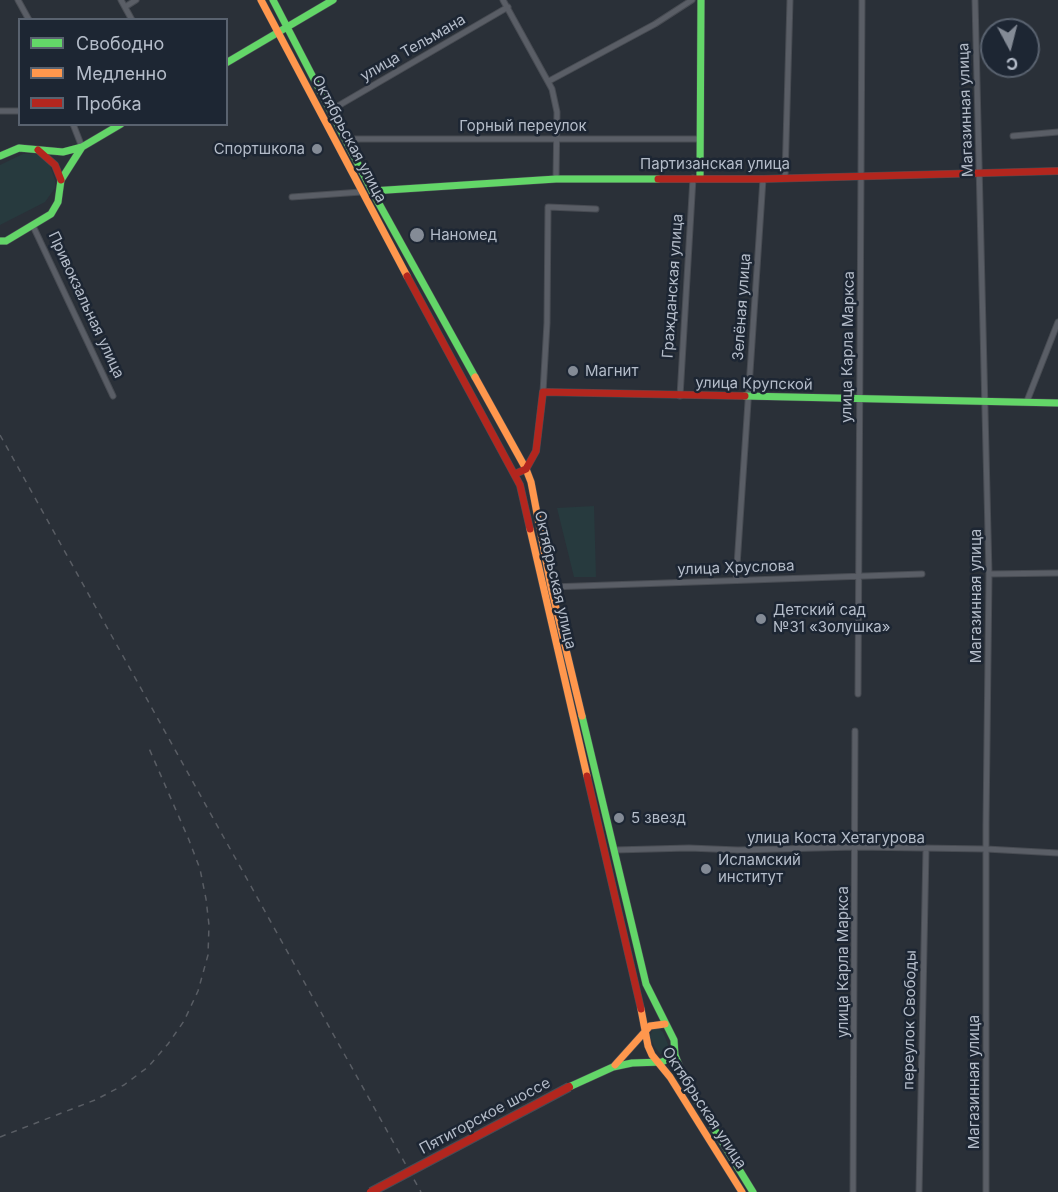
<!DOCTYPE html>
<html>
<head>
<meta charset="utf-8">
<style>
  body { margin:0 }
  #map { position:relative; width:1058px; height:1192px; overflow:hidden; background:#2a3038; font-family:Inter,sans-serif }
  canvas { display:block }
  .legend { position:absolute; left:18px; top:18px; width:210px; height:108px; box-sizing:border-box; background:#1d2633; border:2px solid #59626f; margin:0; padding:8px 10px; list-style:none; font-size:18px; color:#b4bcc9 }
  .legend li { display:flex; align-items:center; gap:12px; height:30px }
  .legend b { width:30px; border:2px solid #59626f }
  .north { position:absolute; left:980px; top:18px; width:60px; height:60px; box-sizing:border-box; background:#1d2633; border:2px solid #59626f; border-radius:50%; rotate:173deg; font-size:16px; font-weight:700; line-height:24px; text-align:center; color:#b4bcc9 }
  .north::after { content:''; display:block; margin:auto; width:21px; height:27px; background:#848b96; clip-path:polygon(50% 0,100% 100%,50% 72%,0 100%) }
</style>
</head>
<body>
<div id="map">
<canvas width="1058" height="1192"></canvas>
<ul class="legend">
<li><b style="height:8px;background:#63d668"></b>Свободно</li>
<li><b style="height:8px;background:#ff974d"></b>Медленно</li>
<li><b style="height:8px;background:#b3261e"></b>Пробка</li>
</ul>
<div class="north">С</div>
</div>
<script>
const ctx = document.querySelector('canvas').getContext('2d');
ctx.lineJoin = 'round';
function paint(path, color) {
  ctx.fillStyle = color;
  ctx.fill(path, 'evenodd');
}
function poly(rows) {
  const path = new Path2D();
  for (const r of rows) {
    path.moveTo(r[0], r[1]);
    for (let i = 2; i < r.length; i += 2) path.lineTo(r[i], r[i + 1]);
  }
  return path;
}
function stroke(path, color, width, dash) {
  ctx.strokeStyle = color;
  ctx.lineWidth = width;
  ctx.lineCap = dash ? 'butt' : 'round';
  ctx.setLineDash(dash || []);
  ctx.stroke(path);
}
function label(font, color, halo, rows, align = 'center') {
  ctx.font = font + ' Inter,sans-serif';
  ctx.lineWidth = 5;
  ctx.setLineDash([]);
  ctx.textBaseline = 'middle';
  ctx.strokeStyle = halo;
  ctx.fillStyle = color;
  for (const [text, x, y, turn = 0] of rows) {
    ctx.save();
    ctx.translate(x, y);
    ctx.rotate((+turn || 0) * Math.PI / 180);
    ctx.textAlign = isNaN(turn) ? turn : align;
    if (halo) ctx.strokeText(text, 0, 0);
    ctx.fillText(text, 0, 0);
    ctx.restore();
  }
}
paint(poly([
  [23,154,36,154,43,157,49,163,55,180,55,188,45,202,0,225,0,165],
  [594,506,596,577,574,577,557,508],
  [655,1028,658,1028,663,1032,669,1047,666,1054,660,1054,654,1046,650,1036,653,1029]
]), '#273a3e');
const street = poly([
  [18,0,29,20],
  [121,0,132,20],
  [503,0,552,89,557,112,556,179],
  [975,0,989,574,986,824,986,1192],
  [125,7,136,0],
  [549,81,655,24,692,0],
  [331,110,508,7],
  [0,111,20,111],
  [73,124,82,147],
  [1013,136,1058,132],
  [346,139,700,139],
  [785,178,790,0],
  [292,197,361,192],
  [33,226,113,396],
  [543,392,547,323,548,207,596,209],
  [680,396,693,178],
  [1027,401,1058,322],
  [989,574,1058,573],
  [736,580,763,179],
  [551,587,922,574],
  [858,694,862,0],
  [614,850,689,848,738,850,856,847,986,849,1058,853],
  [853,1192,855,731],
  [919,1192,926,849]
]);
const fast = poly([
  [273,0,372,191,475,377],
  [226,63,333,0],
  [0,156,19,148,63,152,82,147,121,124],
  [700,178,701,0],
  [372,191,556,179,658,179],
  [0,241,6,241,51,214,58,202,61,180,82,147],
  [745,396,1058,403],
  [582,716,646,984,674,1040,675,1055,686,1083,753,1192],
  [569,1087,613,1067,632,1063,662,1062,675,1055]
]);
const slow = poly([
  [261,0,407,276],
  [475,377,526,469,531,482,551,587,582,716],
  [530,529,587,776],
  [641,1009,648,1046,652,1055,670,1077,742,1192],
  [615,1065,650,1026,665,1024]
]);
const jam = poly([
  [38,150,55,165,61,180],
  [658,179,763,179,1058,171],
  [407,276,520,485,530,529],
  [515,474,526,469,536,451,543,392,745,396],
  [587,776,641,1009]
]);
stroke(street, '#484c53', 7);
stroke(fast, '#484c53', 8);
stroke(slow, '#484c53', 8);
stroke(jam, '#484c53', 8);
stroke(street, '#5a5e66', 5);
stroke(fast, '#63d668', 7);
stroke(slow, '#ff974d', 7);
stroke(jam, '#b3261e', 7);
stroke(poly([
  [0,435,421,1192],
  [0,1137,95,1100,124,1085,148,1067,168,1044,184,1021,198,991,208,955,209,925,206,899,200,869,189,840,148,746]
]), '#595d64', 1.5, [6, 6]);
const jamBridge = poly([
  [371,1192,569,1087]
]);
stroke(jamBridge, '#484c55', 10, []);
stroke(jamBridge, '#b3261e', 8);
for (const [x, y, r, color] of [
  [317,149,6,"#848b96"],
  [417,235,8,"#848b96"],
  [573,371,6,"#848b96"],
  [761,619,6,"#848b96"],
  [619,818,6,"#848b96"],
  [706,869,6,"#848b96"]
]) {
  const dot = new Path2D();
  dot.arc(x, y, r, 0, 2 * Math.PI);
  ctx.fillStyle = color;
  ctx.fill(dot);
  stroke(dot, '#1d2633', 2);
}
label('15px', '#b4bcc9', '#1d2633', [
  ["улица Тельмана",413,48,-30],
  ["Магазинная улица",966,110,-92],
  ["Горный переулок",523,126],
  ["Октябрьская улица",349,139,62],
  ["Партизанская улица",715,164],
  ["Гражданская улица",673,286,-86],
  ["Привокзальная улица",86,305,65],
  ["Зелёная улица",742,307,-86],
  ["улица Карла Маркса",848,347,-89],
  ["улица Крупской",754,384,1],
  ["улица Хруслова",736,568,-2],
  ["Октябрьская улица",555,580,77],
  ["Магазинная улица",976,596,-90],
  ["улица Коста Хетагурова",836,838],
  ["улица Карла Маркса",843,962,-90],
  ["переулок Свободы",910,1020,-89],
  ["Магазинная улица",974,1082,-90],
  ["Октябрьская улица",704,1108,57],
  ["Пятигорское шоссе",485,1116,-28]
]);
label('15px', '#b4bcc9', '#1d2633', [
  ["Спортшкола",305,149,"right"],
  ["Наномед",430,235],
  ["Магнит",585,371],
  ["Детский сад",773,610],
  ["№31 «Золушка»",773,627],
  ["5 звезд",631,818],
  ["Исламский",718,860],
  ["институт",718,877]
], 'left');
</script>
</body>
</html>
